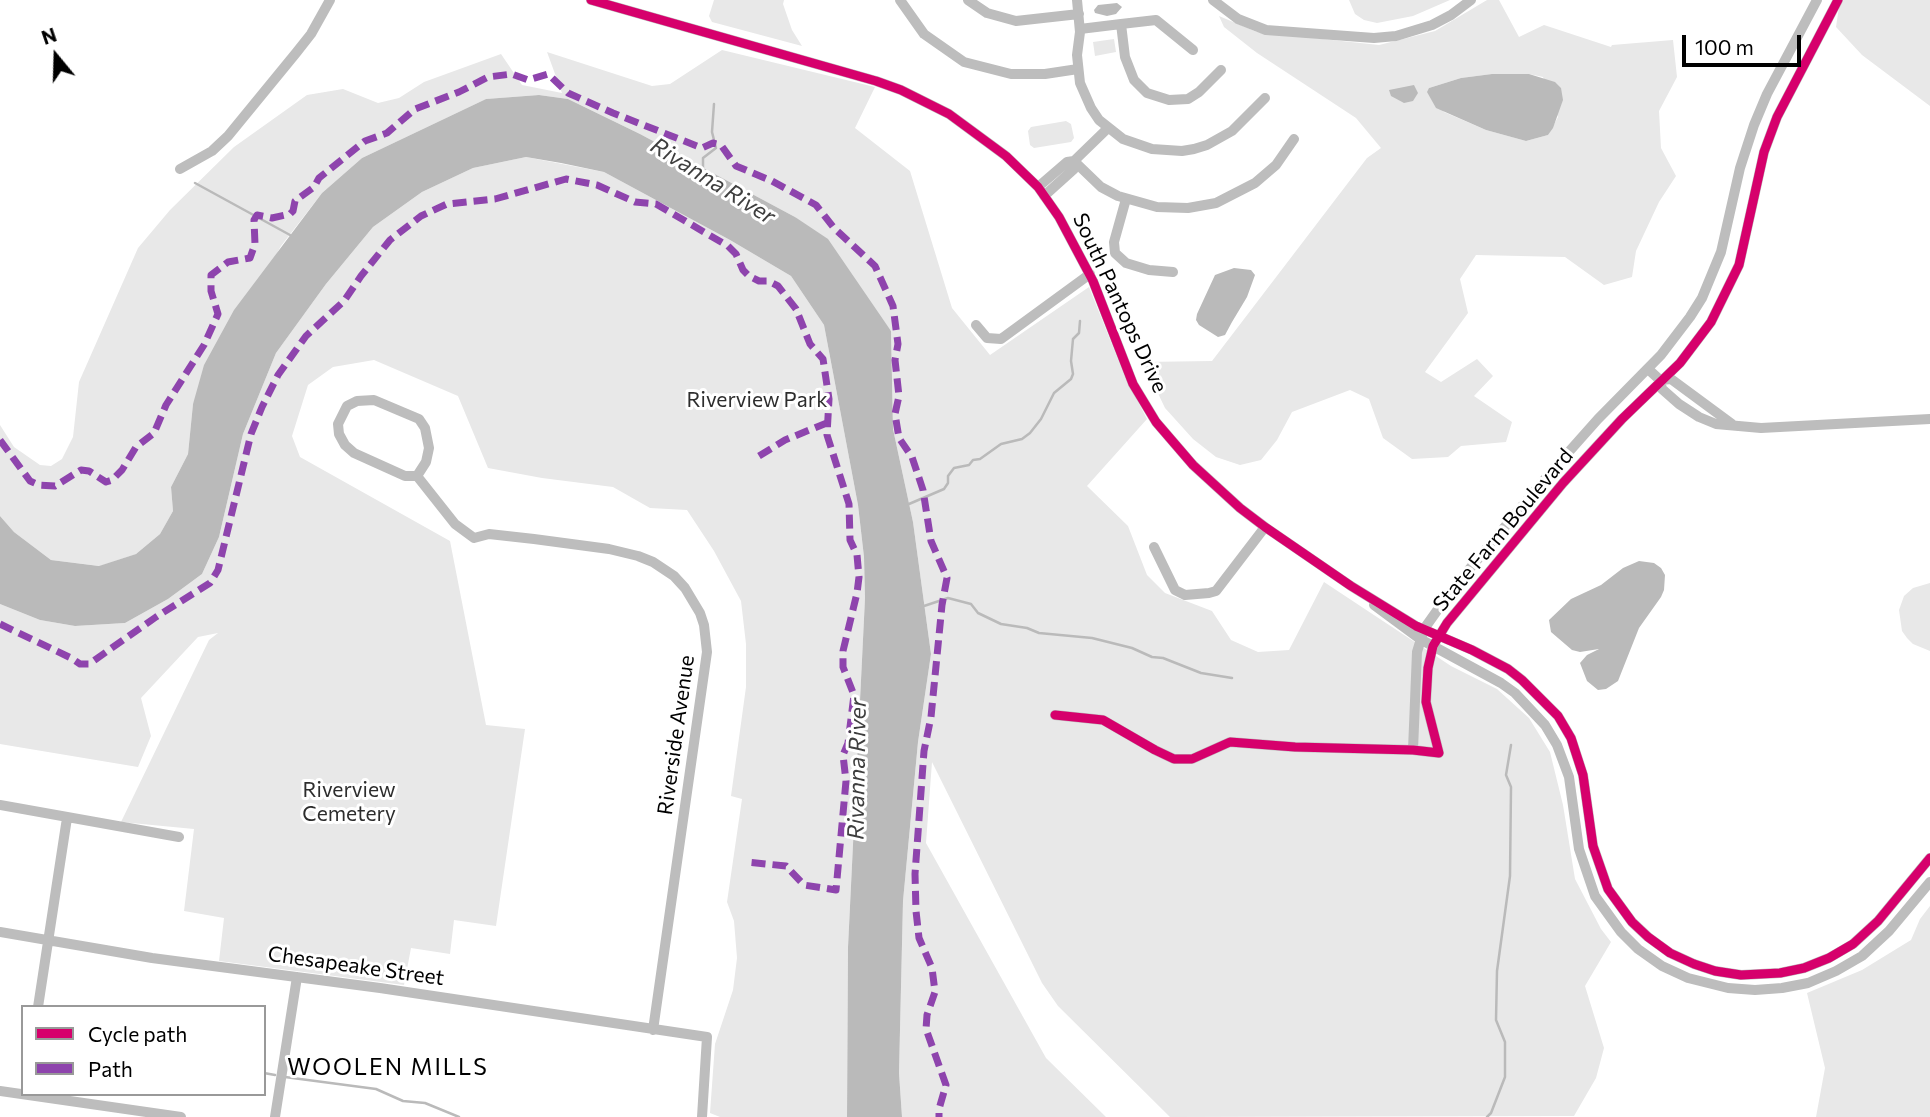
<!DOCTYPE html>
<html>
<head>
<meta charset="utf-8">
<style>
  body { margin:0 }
  #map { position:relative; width:1930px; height:1117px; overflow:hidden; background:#fff; font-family:Commissioner,sans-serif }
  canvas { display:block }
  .legend { position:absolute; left:21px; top:1005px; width:245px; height:91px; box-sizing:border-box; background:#fff; border:2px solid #999; margin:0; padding:9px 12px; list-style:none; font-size:21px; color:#000 }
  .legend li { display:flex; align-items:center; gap:14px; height:35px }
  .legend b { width:35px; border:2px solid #999 }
  .north { position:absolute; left:21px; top:21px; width:70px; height:70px; -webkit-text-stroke:5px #fff; paint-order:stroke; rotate:341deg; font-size:19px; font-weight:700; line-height:28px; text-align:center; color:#000 }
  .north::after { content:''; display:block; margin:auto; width:24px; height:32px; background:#000; clip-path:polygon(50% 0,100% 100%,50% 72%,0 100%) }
  .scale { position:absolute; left:1682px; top:35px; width:119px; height:32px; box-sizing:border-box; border:4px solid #000; border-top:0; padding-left:9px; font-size:21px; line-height:24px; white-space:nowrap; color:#000; -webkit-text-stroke:5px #fff; paint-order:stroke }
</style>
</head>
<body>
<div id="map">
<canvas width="1930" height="1117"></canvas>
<ul class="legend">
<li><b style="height:9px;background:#d6006c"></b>Cycle path</li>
<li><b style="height:9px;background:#8e44ad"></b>Path</li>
</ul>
<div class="north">N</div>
<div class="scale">100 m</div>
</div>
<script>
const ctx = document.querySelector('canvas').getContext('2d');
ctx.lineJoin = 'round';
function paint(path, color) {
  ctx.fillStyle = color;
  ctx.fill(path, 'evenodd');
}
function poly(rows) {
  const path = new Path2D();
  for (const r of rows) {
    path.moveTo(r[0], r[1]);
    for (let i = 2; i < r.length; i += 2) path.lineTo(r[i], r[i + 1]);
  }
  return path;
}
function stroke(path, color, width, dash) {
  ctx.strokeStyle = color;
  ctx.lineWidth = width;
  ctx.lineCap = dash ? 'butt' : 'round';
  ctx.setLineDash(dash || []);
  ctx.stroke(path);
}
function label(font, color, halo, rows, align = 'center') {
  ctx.font = font + ' Commissioner,sans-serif';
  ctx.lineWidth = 6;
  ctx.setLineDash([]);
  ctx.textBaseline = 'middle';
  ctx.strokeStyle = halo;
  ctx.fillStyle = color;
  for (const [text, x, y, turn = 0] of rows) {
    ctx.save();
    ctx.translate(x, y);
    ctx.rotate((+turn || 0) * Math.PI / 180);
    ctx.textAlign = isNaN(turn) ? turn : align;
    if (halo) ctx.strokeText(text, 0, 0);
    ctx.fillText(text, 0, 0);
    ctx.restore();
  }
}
paint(poly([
  [714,0,784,0,783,4,792,30,802,46,712,22,709,16],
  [1349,0,1450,0,1413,16,1377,23,1364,20,1355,14],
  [1487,0,1499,0,1519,37,1544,25,1611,47,1612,45,1673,40,1677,77,1659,111,1661,148,1676,176,1659,202,1636,251,1632,277,1604,285,1565,257,1476,255,1460,279,1468,313,1425,372,1441,382,1477,359,1493,376,1474,396,1512,422,1506,442,1461,446,1448,457,1412,459,1383,438,1369,399,1350,390,1292,412,1277,440,1261,460,1240,465,1216,457,1193,439,1165,408,1143,362,1212,361,1367,158,1381,148,1356,118,1257,53,1224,27,1219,16,1257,32,1379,45,1435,31],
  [1492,74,1529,74,1543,77,1558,117,1548,135,1526,141,1486,130,1444,112,1429,88,1461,78],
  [1843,0,1930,0,1930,106,1862,55,1836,27,1839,7],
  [1114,39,1116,52,1095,56,1093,42],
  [722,50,875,87,855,128,910,171,952,308,990,355,1089,287,1125,377,1147,419,1087,486,1128,526,1147,575,1165,593,1212,611,1231,640,1258,652,1289,650,1324,582,1451,666,1497,689,1529,718,1550,752,1563,805,1575,879,1601,929,1611,942,1585,986,1604,1048,1596,1078,1574,1116,1170,1117,1058,1006,1042,983,932,762,926,843,1046,1058,1106,1117,902,1117,899,1073,903,901,918,742,931,654,913,522,893,429,891,331,795,217,640,134,568,99,539,95,486,99,362,158,322,193,281,246,193,404,188,454,171,487,173,511,160,534,136,554,100,566,51,560,14,532,0,516,0,425,14,447,40,465,51,466,62,459,73,437,79,382,138,248,170,210,234,147,307,95,343,89,378,103,399,98,424,82,501,54,522,85,562,93,547,52,652,86,670,84],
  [1066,121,1071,124,1074,138,1071,142,1034,148,1030,145,1028,131,1031,127],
  [526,157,604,172,730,240,791,276,824,325,858,505,864,557,865,598,848,947,847,1117,720,1117,710,1113,715,1044,733,990,737,958,734,921,727,902,742,799,731,796,746,687,746,644,741,601,714,551,687,510,650,508,613,487,542,478,488,468,458,396,374,360,333,367,308,385,292,436,300,457,450,541,486,725,525,729,496,926,454,920,450,954,411,948,404,985,219,961,224,918,184,911,194,829,121,822,209,640,218,633,198,637,141,698,151,736,138,767,0,744,0,604,40,620,75,626,125,623,168,599,202,574,219,537,243,434,276,353,326,284,373,227,422,192,473,168],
  [1930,583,1930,651,1913,644,1907,638,1902,631,1899,610,1904,596,1913,588],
  [1930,906,1930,1117,1816,1117,1825,1068,1807,993,1862,970,1911,940,1920,919]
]), '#e8e8e8');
paint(poly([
  [1117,3,1122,7,1116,14,1107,16,1095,13,1094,10,1098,5],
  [1492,74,1529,74,1555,82,1561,88,1563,100,1553,128,1548,135,1526,141,1486,130,1436,108,1427,92,1429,88,1461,78],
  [1414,85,1418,93,1413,101,1404,103,1391,96,1389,90],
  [539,95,568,99,640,134,795,217,828,239,891,331,893,429,913,522,931,654,918,742,903,901,899,1073,902,1117,847,1117,848,947,865,598,864,557,858,505,824,325,791,276,730,240,604,172,561,163,526,157,473,168,422,192,373,227,326,284,276,353,243,434,219,537,202,574,168,599,125,623,75,626,40,620,0,604,0,516,14,532,51,560,99,566,136,554,160,534,173,511,171,487,188,454,193,404,204,365,234,310,322,193,362,158,486,99],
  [1234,268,1251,270,1255,275,1247,297,1232,322,1225,335,1218,337,1199,325,1196,320,1197,314,1215,275],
  [1639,561,1654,563,1661,568,1665,575,1664,590,1661,597,1639,628,1618,681,1606,689,1598,690,1587,681,1580,663,1587,655,1599,649,1580,652,1572,650,1551,632,1549,620,1571,599,1601,585,1623,568]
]), '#bababa');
stroke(poly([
  [703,168,703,158,716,148,712,132,714,104],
  [195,183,290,235],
  [909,504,944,489,948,483,948,476,954,468,969,465,973,460,980,459,1001,444,1022,439,1030,433,1041,419,1054,393,1071,379,1073,374,1071,361,1073,339,1079,333,1080,321],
  [921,607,948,598,971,604,978,613,1001,624,1027,628,1039,633,1092,638,1132,648,1152,657,1163,658,1201,673,1232,678],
  [264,1073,275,1075],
  [285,1077,376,1089,403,1101,425,1103,459,1117],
  [1487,1117,1491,1113,1505,1077,1505,1042,1496,1020,1497,971,1510,876,1511,787,1506,775,1511,745]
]), '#bababa', 2.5);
stroke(poly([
  [591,0,876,81,901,90,949,114,1006,156,1038,187,1059,217,1093,281,1133,384,1156,422,1193,465,1240,508,1265,527,1351,586,1416,626,1472,650,1508,669,1522,680,1558,716,1571,738,1583,775,1593,846,1608,889,1632,922,1648,937,1670,953,1694,964,1715,971,1741,975,1780,973,1804,968,1829,958,1853,944,1878,921,1930,858],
  [900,0,924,34,964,62,1011,74,1045,74,1078,69],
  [968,0,987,13,1016,21,1079,14],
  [1077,0,1080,32,1077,55,1080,83,1091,108,1099,120,1123,139,1152,149,1182,151,1194,149,1207,145,1232,131,1265,98],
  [1213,0,1238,19,1266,30,1374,38,1396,36,1432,25,1451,15,1471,0],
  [1121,24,1156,20,1193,50],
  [1080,29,1121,24,1125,57,1134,80,1147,93,1169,100,1188,99,1199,92,1221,70],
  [1074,161,1101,187,1118,196,1157,207,1188,208,1216,203,1255,183,1276,165,1294,139],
  [180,169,212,151,228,136,296,53,311,34,330,0],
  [1038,187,1067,162,1074,161,1108,128],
  [1044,196,1074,169,1074,161],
  [1126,199,1114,242,1115,253,1126,263,1149,270,1173,272],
  [976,325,987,338,1001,339,1090,274],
  [1648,369,1660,380,1662,389,1679,404,1699,417,1716,424,1761,428,1930,419],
  [1661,380,1671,379,1732,424],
  [417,476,405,476,354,453,345,445,339,434,338,424,347,406,357,401,374,400,419,419,425,428,429,448,426,462,417,476,455,524,474,538,489,534,534,539,609,549,638,556,653,562,674,576,685,588,700,613,704,625,707,652,653,1030],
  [1154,547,1175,590,1185,595,1209,593,1216,591,1265,527],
  [1374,605,1420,639,1501,683,1515,693,1545,725,1557,745,1569,777,1579,849,1595,896,1621,932,1638,949,1662,966,1688,978,1728,988,1755,990,1782,988,1808,983,1836,971,1862,956,1889,931,1930,882],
  [1055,715,1103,720,1155,750,1174,759,1192,759,1230,742,1295,747,1413,750,1439,753,1426,702,1428,668,1433,646,1447,623,1563,483,1622,419,1680,363,1711,322,1739,265,1764,152,1777,117,1838,0],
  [1413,750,1417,652,1424,629,1451,591,1550,473,1598,419,1661,355,1690,317,1702,298,1721,252,1740,168,1754,125,1767,94,1817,0],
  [0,805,179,837],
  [0,932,152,958,380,988,707,1037,702,1117],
  [38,1007,67,818],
  [0,1091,181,1117],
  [275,1117,297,977]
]), '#bdbdbd', 10);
stroke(poly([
  [0,440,30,481,39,485,55,486,81,470,89,471,106,482,112,480,122,470,136,447,154,433,166,405,204,345,218,314,211,291,211,275,228,262,250,258,255,244,254,220,257,215,272,218,290,214,293,211,295,201,314,187,319,178,365,141,387,133,415,109,459,92,488,77,512,74,528,80,548,74,568,93,613,113,702,148,713,143,721,145,736,166,772,181,816,205,834,228,875,266,893,306,898,344,895,360,899,396,895,414,899,438,912,457,923,490,931,541,947,578,942,605,931,717,924,751,915,874,916,911,919,938,932,968,935,992,927,1015,926,1029,946,1085,939,1109,939,1117],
  [759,456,785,440,829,422],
  [0,624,71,658,80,664,89,664,156,617,210,583,218,570,251,434,262,407,278,375,306,336,344,301,361,276,390,240,421,216,447,204,495,199,566,179,597,185,635,202,656,204,728,246,736,254,743,270,749,276,759,281,768,281,778,286,796,309,810,344,823,359,829,399,827,435,849,504,850,540,857,555,859,577,857,593,843,651,843,667,854,695,848,743,843,755,846,781,836,890,804,885,786,866,747,862]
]), '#8e44ad', 7, [14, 7]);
stroke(poly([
  [591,0,876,81,901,90,949,114,1006,156,1038,187,1059,217,1093,281,1133,384,1156,422,1193,465,1240,508,1265,527,1351,586,1416,626,1472,650,1508,669,1522,680,1558,716,1571,738,1583,775,1593,846,1608,889,1632,922,1648,937,1670,953,1694,964,1715,971,1741,975,1780,973,1804,968,1829,958,1853,944,1878,921,1930,858],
  [1055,715,1103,720,1155,750,1174,759,1192,759,1230,742,1295,747,1413,750,1439,753,1426,702,1428,668,1433,646,1447,623,1563,483,1622,419,1680,363,1711,322,1739,265,1764,152,1777,117,1838,0]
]), '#d6006c', 9);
label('21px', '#000', '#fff', [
  ["South Pantops Drive",1120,303,65],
  ["State Farm Boulevard",1503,530,-50],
  ["Riverside Avenue",676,735,-82],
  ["Chesapeake Street",356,966,8]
]);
label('21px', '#2d2d2d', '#fff', [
  ["Riverview Park",757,400],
  ["Riverview",349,790],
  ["Cemetery",349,814]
]);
label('italic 23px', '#3e3e3e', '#fff', [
  ["Rivanna River",713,181,32],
  ["Rivanna River",857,769,-89]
]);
ctx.letterSpacing = '2px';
label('23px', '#000', '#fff', [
  ["WOOLEN MILLS",388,1067]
]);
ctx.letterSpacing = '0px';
</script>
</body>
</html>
